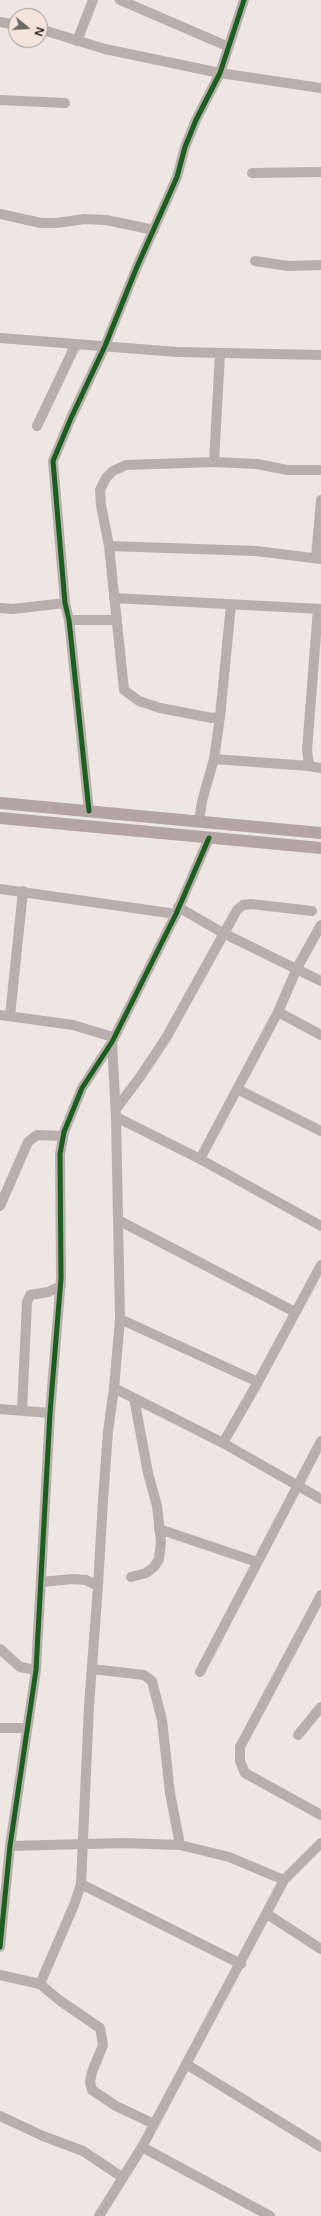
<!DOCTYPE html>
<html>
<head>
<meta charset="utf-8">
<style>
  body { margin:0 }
  #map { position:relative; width:321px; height:2216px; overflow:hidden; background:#ede6e1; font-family:"Varela Round",sans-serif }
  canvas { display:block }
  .north { position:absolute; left:8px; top:8px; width:40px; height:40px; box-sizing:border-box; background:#f3e5db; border:1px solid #a1978f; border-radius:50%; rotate:108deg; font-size:11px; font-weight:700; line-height:16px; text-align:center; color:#26211d }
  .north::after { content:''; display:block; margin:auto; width:14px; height:18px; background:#6c6662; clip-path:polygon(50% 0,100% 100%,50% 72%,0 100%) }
</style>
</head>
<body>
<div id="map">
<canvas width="321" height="2216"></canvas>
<div class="north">N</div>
</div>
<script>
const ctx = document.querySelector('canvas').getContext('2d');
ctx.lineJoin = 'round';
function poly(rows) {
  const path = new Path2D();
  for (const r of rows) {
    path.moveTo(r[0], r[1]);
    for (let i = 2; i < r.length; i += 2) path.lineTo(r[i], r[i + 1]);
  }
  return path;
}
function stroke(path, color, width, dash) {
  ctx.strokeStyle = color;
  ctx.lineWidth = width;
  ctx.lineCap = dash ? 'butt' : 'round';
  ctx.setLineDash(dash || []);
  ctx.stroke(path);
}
stroke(poly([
  [120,0,229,47],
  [0,22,16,25],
  [40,29,105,49,220,73,321,88],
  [77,41,93,0],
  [0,100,65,103],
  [252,173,321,172],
  [0,214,41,223,56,223,85,219,106,220,154,230],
  [255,261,288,266,321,265],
  [0,338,177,352,321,355],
  [37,426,76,344],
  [214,462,220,354],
  [109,546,256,551,321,559],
  [316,558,321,500],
  [114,598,321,609],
  [0,608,13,609,65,603],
  [318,609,307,750,309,766,321,768],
  [69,620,116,620],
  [220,717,231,605],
  [214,759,309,766],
  [89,811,69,620,65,603,53,461,71,418,105,346,136,269,177,177,185,147,196,120,220,73,244,0],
  [199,822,202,801,214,759,220,717,212,718,160,708,139,701,124,690,109,546,101,505,100,490,106,478,113,471,126,465,214,462,257,464,287,470,321,470],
  [0,889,176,914],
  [178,907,223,933,321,981],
  [278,1012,321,1035],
  [0,1015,73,1025,113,1037],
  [10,1016,23,891],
  [237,1089,321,1131],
  [116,1109,140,1077,166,1038,237,910,243,905,251,904,312,911],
  [116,1117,200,1159,321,1226],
  [200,1159,278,1012,297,968,321,925],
  [0,1206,28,1142,37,1135,63,1136],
  [118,1220,295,1312],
  [120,1319,258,1382],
  [114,1388,223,1443,321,1499],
  [0,1409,50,1413],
  [22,1410,27,1302,30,1295,48,1292,61,1286],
  [223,1443,258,1382,321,1265],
  [159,1529,257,1562],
  [131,1577,146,1573,154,1567,159,1559,161,1542,157,1506,148,1473,134,1398],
  [41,1582,73,1579,86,1580,98,1586],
  [321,1595,240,1747,240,1761,245,1773,321,1815],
  [0,1649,20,1667,36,1670],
  [92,1669,144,1675,152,1681,162,1720,170,1793,180,1845],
  [200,1672,321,1441],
  [0,1728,27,1728],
  [298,1735,321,1707],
  [10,1846,123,1843,180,1845,229,1857,284,1880],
  [81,1884,241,1964],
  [267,1914,321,1949],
  [0,1947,10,1846,36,1670,50,1413,61,1278,60,1154,64,1132,82,1088,112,1042,176,914,209,838],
  [0,1975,40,1984,59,2000,100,2028,103,2045,92,2072,90,2082,92,2090,116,2106,154,2124],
  [40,1984,74,1905,81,1884,89,1706,98,1586,103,1500,108,1432,114,1388,120,1319,116,1117,112,1042],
  [186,2064,321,2147],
  [0,2116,43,2136,83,2151,122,2177],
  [142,2147,270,2216],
  [99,2216,142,2147,284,1880,321,1843]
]), '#b8aeac', 10);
stroke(poly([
  [0,803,321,833],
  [0,818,321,848]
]), '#b2a5a4', 12);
stroke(poly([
  [89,811,69,620,65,603,53,461,71,418,105,346,136,269,177,177,185,147,196,120,220,73,244,0],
  [0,1947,10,1846,36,1670,50,1413,61,1278,60,1154,64,1132,82,1088,112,1042,176,914,209,838]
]), '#1b5e20', 5);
</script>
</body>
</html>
